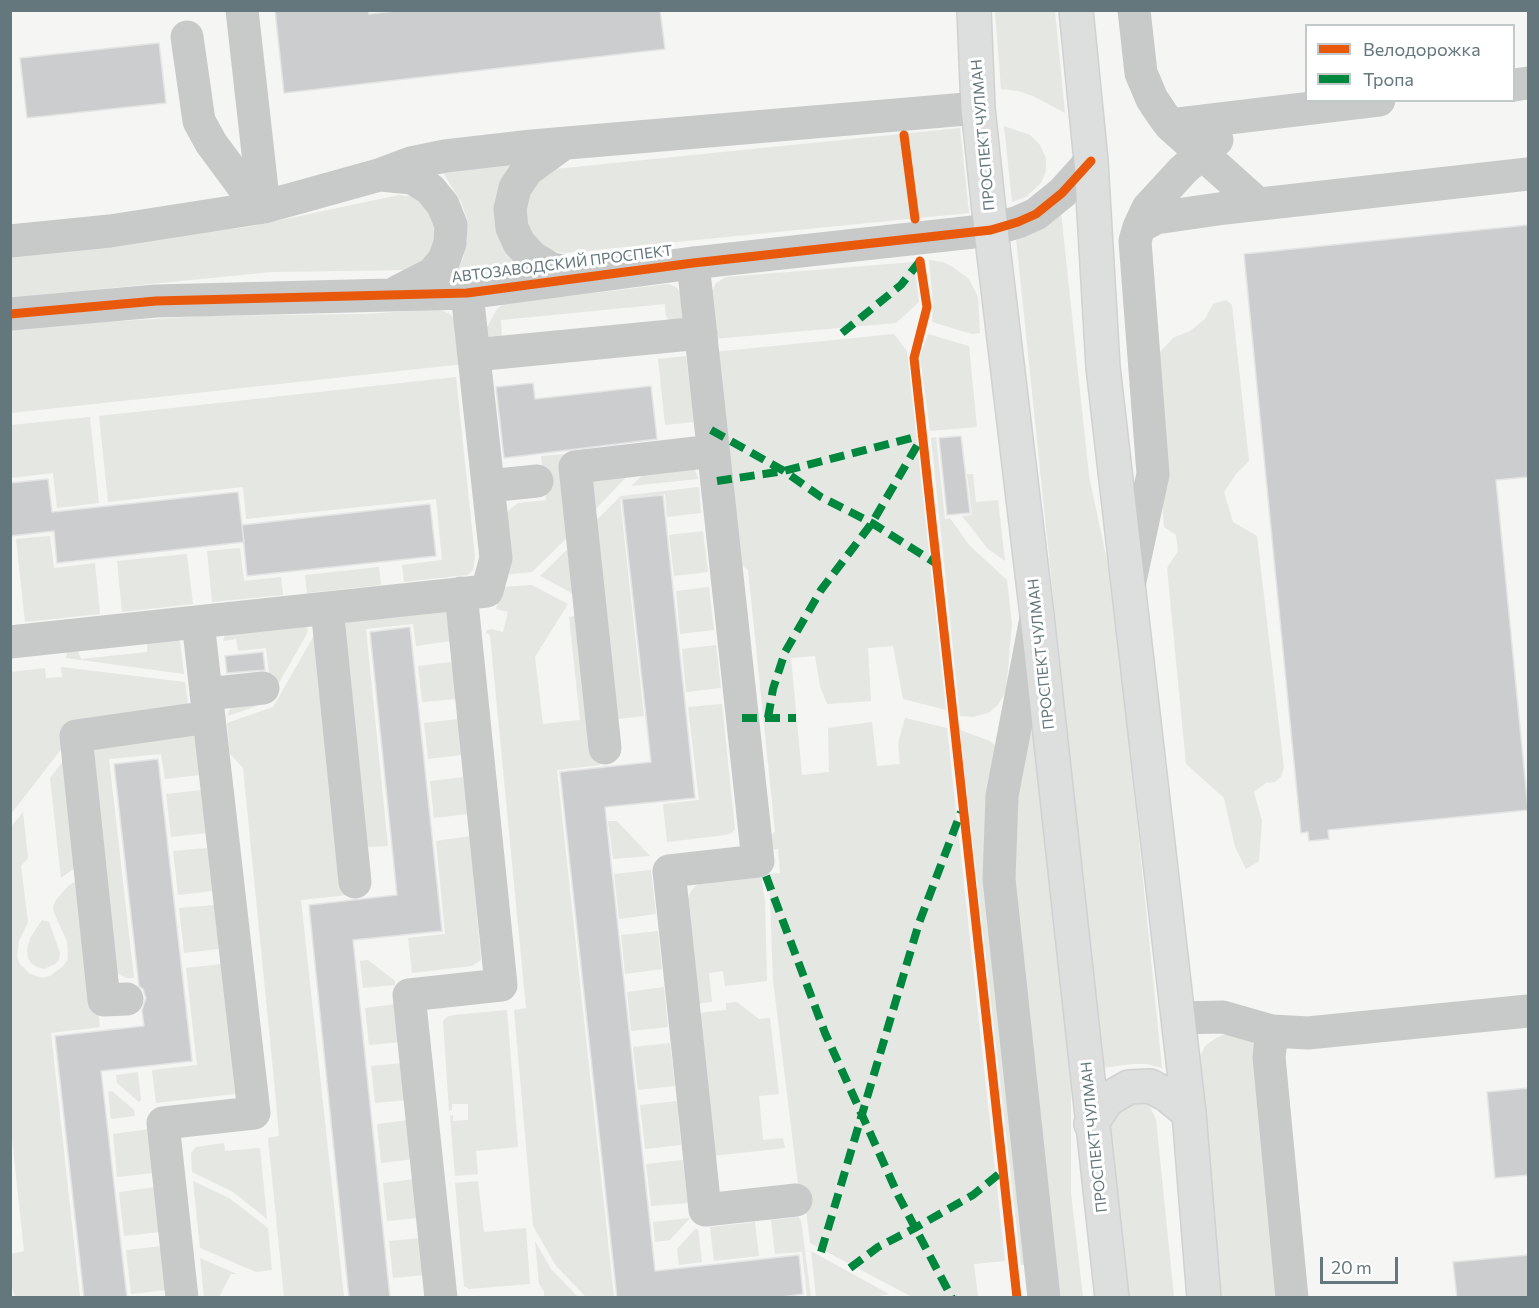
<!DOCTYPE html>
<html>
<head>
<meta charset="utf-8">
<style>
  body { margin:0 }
  #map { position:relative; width:1539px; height:1308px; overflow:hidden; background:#f5f5f4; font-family:Commissioner,sans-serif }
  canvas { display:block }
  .frame { position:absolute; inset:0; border:12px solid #63777c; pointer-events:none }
  .legend { position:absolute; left:1305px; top:24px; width:210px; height:78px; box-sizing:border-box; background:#fff; border:2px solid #c1c9cb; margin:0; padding:8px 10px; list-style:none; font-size:18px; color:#63777c }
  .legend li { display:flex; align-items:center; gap:12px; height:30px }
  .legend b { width:30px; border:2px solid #c1c9cb }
  .scale { position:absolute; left:1320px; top:1257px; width:78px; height:27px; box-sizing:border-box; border:3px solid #63777c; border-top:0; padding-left:8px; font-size:18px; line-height:21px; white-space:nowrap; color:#63777c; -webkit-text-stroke:4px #fff; paint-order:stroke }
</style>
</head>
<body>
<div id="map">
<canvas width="1539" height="1308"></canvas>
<div class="frame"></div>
<ul class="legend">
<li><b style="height:8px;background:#e8590c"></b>Велодорожка</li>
<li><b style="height:8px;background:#00873e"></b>Тропа</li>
</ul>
<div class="scale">20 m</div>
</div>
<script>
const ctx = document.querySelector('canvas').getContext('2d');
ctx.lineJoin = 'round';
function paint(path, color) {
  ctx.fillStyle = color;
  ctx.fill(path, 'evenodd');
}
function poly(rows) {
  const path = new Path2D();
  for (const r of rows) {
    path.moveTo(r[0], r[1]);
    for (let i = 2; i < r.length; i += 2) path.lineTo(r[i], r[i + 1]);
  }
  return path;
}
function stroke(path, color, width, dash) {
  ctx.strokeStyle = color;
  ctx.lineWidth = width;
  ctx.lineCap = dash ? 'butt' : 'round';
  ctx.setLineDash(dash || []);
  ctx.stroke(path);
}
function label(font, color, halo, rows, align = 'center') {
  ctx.font = font + ' Commissioner,sans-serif';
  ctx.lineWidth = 6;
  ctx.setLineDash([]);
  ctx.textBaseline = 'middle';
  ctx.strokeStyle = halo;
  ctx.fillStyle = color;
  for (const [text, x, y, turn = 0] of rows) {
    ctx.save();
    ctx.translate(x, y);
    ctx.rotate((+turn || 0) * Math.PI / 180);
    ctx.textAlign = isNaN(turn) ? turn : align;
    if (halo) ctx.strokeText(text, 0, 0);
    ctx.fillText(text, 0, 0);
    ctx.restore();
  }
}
paint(poly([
  [995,11,1055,11,1065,113,1033,96,1018,91,1001,89],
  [1004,126,1030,135,1040,145,1046,158,1046,171,1041,183,1026,197,1012,202],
  [960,128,969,213,565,253,551,251,529,235,523,209,533,184,555,169],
  [516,162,530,272,452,278,463,258,467,239,467,219,461,202,442,171],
  [399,195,415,197,427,204,439,236,426,261,411,270,271,272,11,298,10,253,248,227],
  [1061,212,1089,476,1114,594,1162,1068,1146,1064,1133,1064,1102,1068,1016,238],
  [929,260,943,262,953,267,969,279,978,297,980,333,972,334,932,322,933,305],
  [914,262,919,302,896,323,713,339,712,291,716,283,726,277],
  [668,284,676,287,681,293,687,318,671,322,666,316,665,304,501,320,502,338,490,346,486,329,497,309,503,304],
  [1226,300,1232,305,1249,461,1236,474,1224,492,1233,522,1257,536,1284,768,1281,777,1275,782,1266,783,1254,792,1262,821,1259,861,1246,869,1235,847,1224,798,1186,764,1167,568,1178,551,1176,535,1164,527,1153,385,1159,353,1173,338,1190,331,1205,319,1213,304],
  [439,309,450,314,456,320,464,364,11,413,11,328,201,316,365,314],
  [894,334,907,351,946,710,903,699,893,646,868,648,871,701,827,704,820,686,815,656,791,658,802,775,829,772,828,728,872,722,877,766,900,764,898,743,905,718,947,728,1005,1261,974,1264,978,1297,912,1297,810,1243,806,1210,800,1200,773,980,769,874,780,873,778,849,767,850,766,842,775,831,748,570,735,560,714,352],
  [928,334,969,346,977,427,930,431,920,356],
  [686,356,694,422,665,425,658,359],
  [456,377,475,557,473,570,467,575,404,582,402,565,442,560,436,499,246,519,243,487,108,502,99,416],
  [90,417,99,503,57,508,53,473,11,478,11,425],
  [936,437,945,519,950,518,969,545,1007,580,1012,624,1006,692,997,706,988,713,973,717,960,716,931,438],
  [566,454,574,531,532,572,502,575,496,520,518,503,546,500,541,456],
  [690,465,695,470,698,479,631,486,650,468],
  [634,469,588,517,584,475],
  [967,474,973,474,976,502,998,500,1005,561,988,549,962,516,972,515],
  [699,487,701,513,667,517,665,494,620,499,644,716,618,719,589,527,621,496],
  [703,531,708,572,674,576,669,535],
  [50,536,54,568,95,563,100,614,25,622,16,539],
  [576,541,583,599,540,576],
  [240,548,244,581,281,577,283,595,212,602,207,551],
  [187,554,193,604,122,612,117,561],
  [379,567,381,585,307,593,305,575],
  [532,585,568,604,535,657,543,724,580,720,569,617,584,615,600,765,557,770,614,1297,586,1297,556,1266,533,1226,514,1010,526,1008,490,635,486,633,486,631,491,629,503,632,508,612,496,609,502,587],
  [709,587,714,630,680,634,676,591],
  [447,606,451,641,416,646,413,624,366,629,388,846,367,847,344,622],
  [307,625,308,632,268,702,228,716,230,708,270,681,266,648,238,651,236,639,223,641,225,635],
  [316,632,348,895,301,900,344,1297,284,1297,268,1138,279,1136,275,1090,243,768,230,754,227,723,273,707],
  [176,638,180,642,184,674,66,658,67,652,78,651,81,659,147,652,147,642],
  [716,645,721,688,686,692,682,649],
  [452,662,456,699,422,702,418,666],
  [61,667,185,682,189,712,70,738,11,814,11,672,45,668,46,678,62,677],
  [722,704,735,829,732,833,726,835,667,842,663,804,699,800,688,707],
  [1033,717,1071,1068,1071,1193,1083,1297,1058,1297,1013,894,1014,813],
  [458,719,462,755,428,759,424,723],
  [960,730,990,741,995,745,1028,1264,1021,1265],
  [192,733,196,738,199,775,165,779,161,754,109,759,134,978,126,978,113,971,84,745],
  [71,751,75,868,61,878,50,778],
  [463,777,468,814,434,818,430,781],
  [201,790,206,833,171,837,166,794],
  [23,812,28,858,21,866,28,922,19,941,17,957,20,964,30,974,43,978,50,976,63,966,68,959,67,941,54,913,53,906,56,900,68,886,84,876,100,1027,51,1033,80,1297,15,1297,11,1284,11,1254,24,1251,10,1120,10,828],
  [608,821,617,821,650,856,613,859],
  [470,836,481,960,472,966,412,973,408,938,445,934,436,841],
  [207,848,212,891,178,895,173,851],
  [651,870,656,914,619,919,614,874],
  [761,876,765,901,767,981,725,986,723,971,709,973,712,1002,696,1004,686,904,690,893,695,886,704,881],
  [214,905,219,949,184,953,179,908],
  [42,920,49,922,60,953,59,960,55,964,44,969,37,967,31,963,28,958,27,950,30,938],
  [658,931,662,969,625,974,621,935],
  [368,960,395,981,395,985,363,988,360,961],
  [221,964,235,1094,156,1103,152,1070,197,1065,186,968],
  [664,987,668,1027,631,1031,627,992],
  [737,1002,759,1019,770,1018,779,1094,759,1096,763,1140,783,1138,785,1148,712,1156,697,1013,726,1010,726,1003],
  [397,1004,401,1042,369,1045,365,1008],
  [507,1010,518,1147,476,1151,478,1174,455,1176,450,1116,453,1115,453,1121,468,1120,468,1104,452,1104,452,1110,449,1111,443,1021,447,1017,453,1015],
  [1231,1034,1244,1036,1254,1043,1259,1052,1283,1297,1222,1297,1198,1072,1199,1059,1205,1046,1213,1040,1222,1035],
  [670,1043,675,1086,638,1090,633,1047],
  [403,1063,407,1100,375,1103,371,1066],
  [138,1072,141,1100,139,1102,117,1083,116,1075],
  [112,1091,134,1110,135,1116,111,1119,108,1092],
  [1140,1100,1150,1107,1156,1119,1174,1297,1127,1297,1107,1119,1112,1107],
  [677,1101,681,1145,645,1149,640,1105],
  [409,1120,413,1159,381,1163,377,1124],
  [149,1129,154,1173,117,1177,113,1134],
  [224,1143,225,1151,260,1148,267,1219,233,1192,192,1172,191,1153,196,1147],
  [683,1160,688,1203,651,1206,646,1164],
  [415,1179,419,1218,387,1221,383,1183],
  [193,1181,229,1198,268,1228,272,1270,256,1272,200,1248],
  [478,1181,484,1232,526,1228,530,1284,469,1289,464,1286,455,1183],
  [156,1187,161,1232,124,1236,119,1192],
  [798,1217,801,1220,811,1297,807,1297,802,1252,775,1254,771,1220],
  [690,1218,670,1240,655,1242,653,1222],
  [755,1222,759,1256,714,1261,710,1227],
  [695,1229,698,1229,702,1262,679,1265,677,1249],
  [421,1238,425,1275,393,1278,389,1241],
  [535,1241,551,1269,578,1297,544,1297,544,1291,539,1284],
  [162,1246,167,1290,131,1294,126,1250],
  [811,1251,889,1294,876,1297,816,1297],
  [200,1258,237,1274,231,1274,219,1297,204,1297]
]), '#e4e7e2');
const building = poly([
  [275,10,368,10,369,14,404,10,660,10,665,49,284,93,275,10],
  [159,43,166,103,27,118,20,58,159,43],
  [1528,225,1528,477,1496,480,1528,810,1328,830,1329,839,1309,841,1308,832,1301,833,1244,254,1528,225],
  [533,383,535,399,651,386,657,439,504,458,496,387,533,383],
  [961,436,970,513,947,515,939,438,961,436],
  [48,479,52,512,238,492,244,542,57,563,54,531,10,536,10,483,48,479],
  [663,495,695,798,605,807,655,1271,799,1255,803,1294,774,1298,617,1298,560,772,651,762,622,499,663,495],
  [430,504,436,556,247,576,242,525,430,504],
  [410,627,442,931,353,940,390,1298,349,1298,309,905,397,895,370,632,410,627],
  [263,652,265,670,227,673,225,656,263,652],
  [158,759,192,1061,101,1071,127,1298,84,1298,55,1036,144,1026,142,1010,146,998,143,989,139,986,114,764,158,759],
  [1528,1088,1528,1175,1495,1178,1487,1092,1528,1088],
  [1528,1255,1528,1298,1457,1298,1453,1262,1528,1255]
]);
paint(building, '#cbcdce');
stroke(building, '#e4e4e4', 1.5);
const major = poly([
  [974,10,978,108,991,230,1037,615,1112,1298],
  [1076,10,1091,161,1103,367,1189,1113,1204,1298],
  [1091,1124,1108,1099,1129,1087,1150,1086,1167,1095,1189,1113]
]);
stroke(major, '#d0d1d1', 36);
stroke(poly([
  [242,10,264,207],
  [1134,10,1141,73,1152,99,1162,114,1170,125,1258,204],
  [187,37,199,121,211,143,259,208],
  [1514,85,1528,83],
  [1170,125,1379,100],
  [563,144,527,170,515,188,510,209,512,228,519,243,532,257,550,268,580,276],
  [381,175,412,178,430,189,443,205,451,225,450,243,444,260,432,274,395,293],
  [1139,227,1148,208,1183,170,1217,140],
  [10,241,110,231,264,207,379,175,411,163,445,156,532,146,978,108],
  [693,263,758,861,669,871,699,1152,705,1210,796,1200],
  [10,314,156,301,467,293,693,263,991,230,1018,222,1036,214,1062,193,1091,161],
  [474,355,701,333],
  [488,486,537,481],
  [1130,581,1153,474,1135,241,1139,227,1156,218,1225,208,1528,174],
  [327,608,355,882],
  [1035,623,1002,796,999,879,1044,1298],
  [10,642,487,591,496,558,467,293],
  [206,694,263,688],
  [605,748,575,467,713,451],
  [127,999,104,1000,76,736,209,717],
  [1178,1018,1223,1017,1272,1031,1308,1033,1528,1011],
  [1272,1031,1269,1057,1292,1298],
  [182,1298,163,1123,254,1113,198,622],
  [441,1298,409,995,501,985,461,593]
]), '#c8caca', 33);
stroke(major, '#dddede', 33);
stroke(poly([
  [842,333,901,285,920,261],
  [711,430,784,471,821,497,872,523,937,564],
  [717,481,784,471,923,435],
  [742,718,796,718],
  [768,718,773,689,785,652,821,590,872,523,922,437],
  [766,876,825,1033,899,1197,952,1298],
  [821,1252,919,923,961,812],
  [850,1268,878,1247,915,1228,973,1195,1004,1170]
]), '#00873e', 8, [15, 8]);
stroke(poly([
  [904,135,915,219],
  [920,261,927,307,914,358,1017,1298],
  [10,314,156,301,467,293,693,263,991,230,1018,222,1036,214,1062,193,1091,161]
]), '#e8590c', 9);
label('15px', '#63777c', '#fff', [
  ["ПРОСПЕКТ ЧУЛМАН",983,135,-95],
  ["АВТОЗАВОДСКИЙ ПРОСПЕКТ",562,264,-7],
  ["ПРОСПЕКТ ЧУЛМАН",1041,654,-96],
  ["ПРОСПЕКТ ЧУЛМАН",1094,1137,-96]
]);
</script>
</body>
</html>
